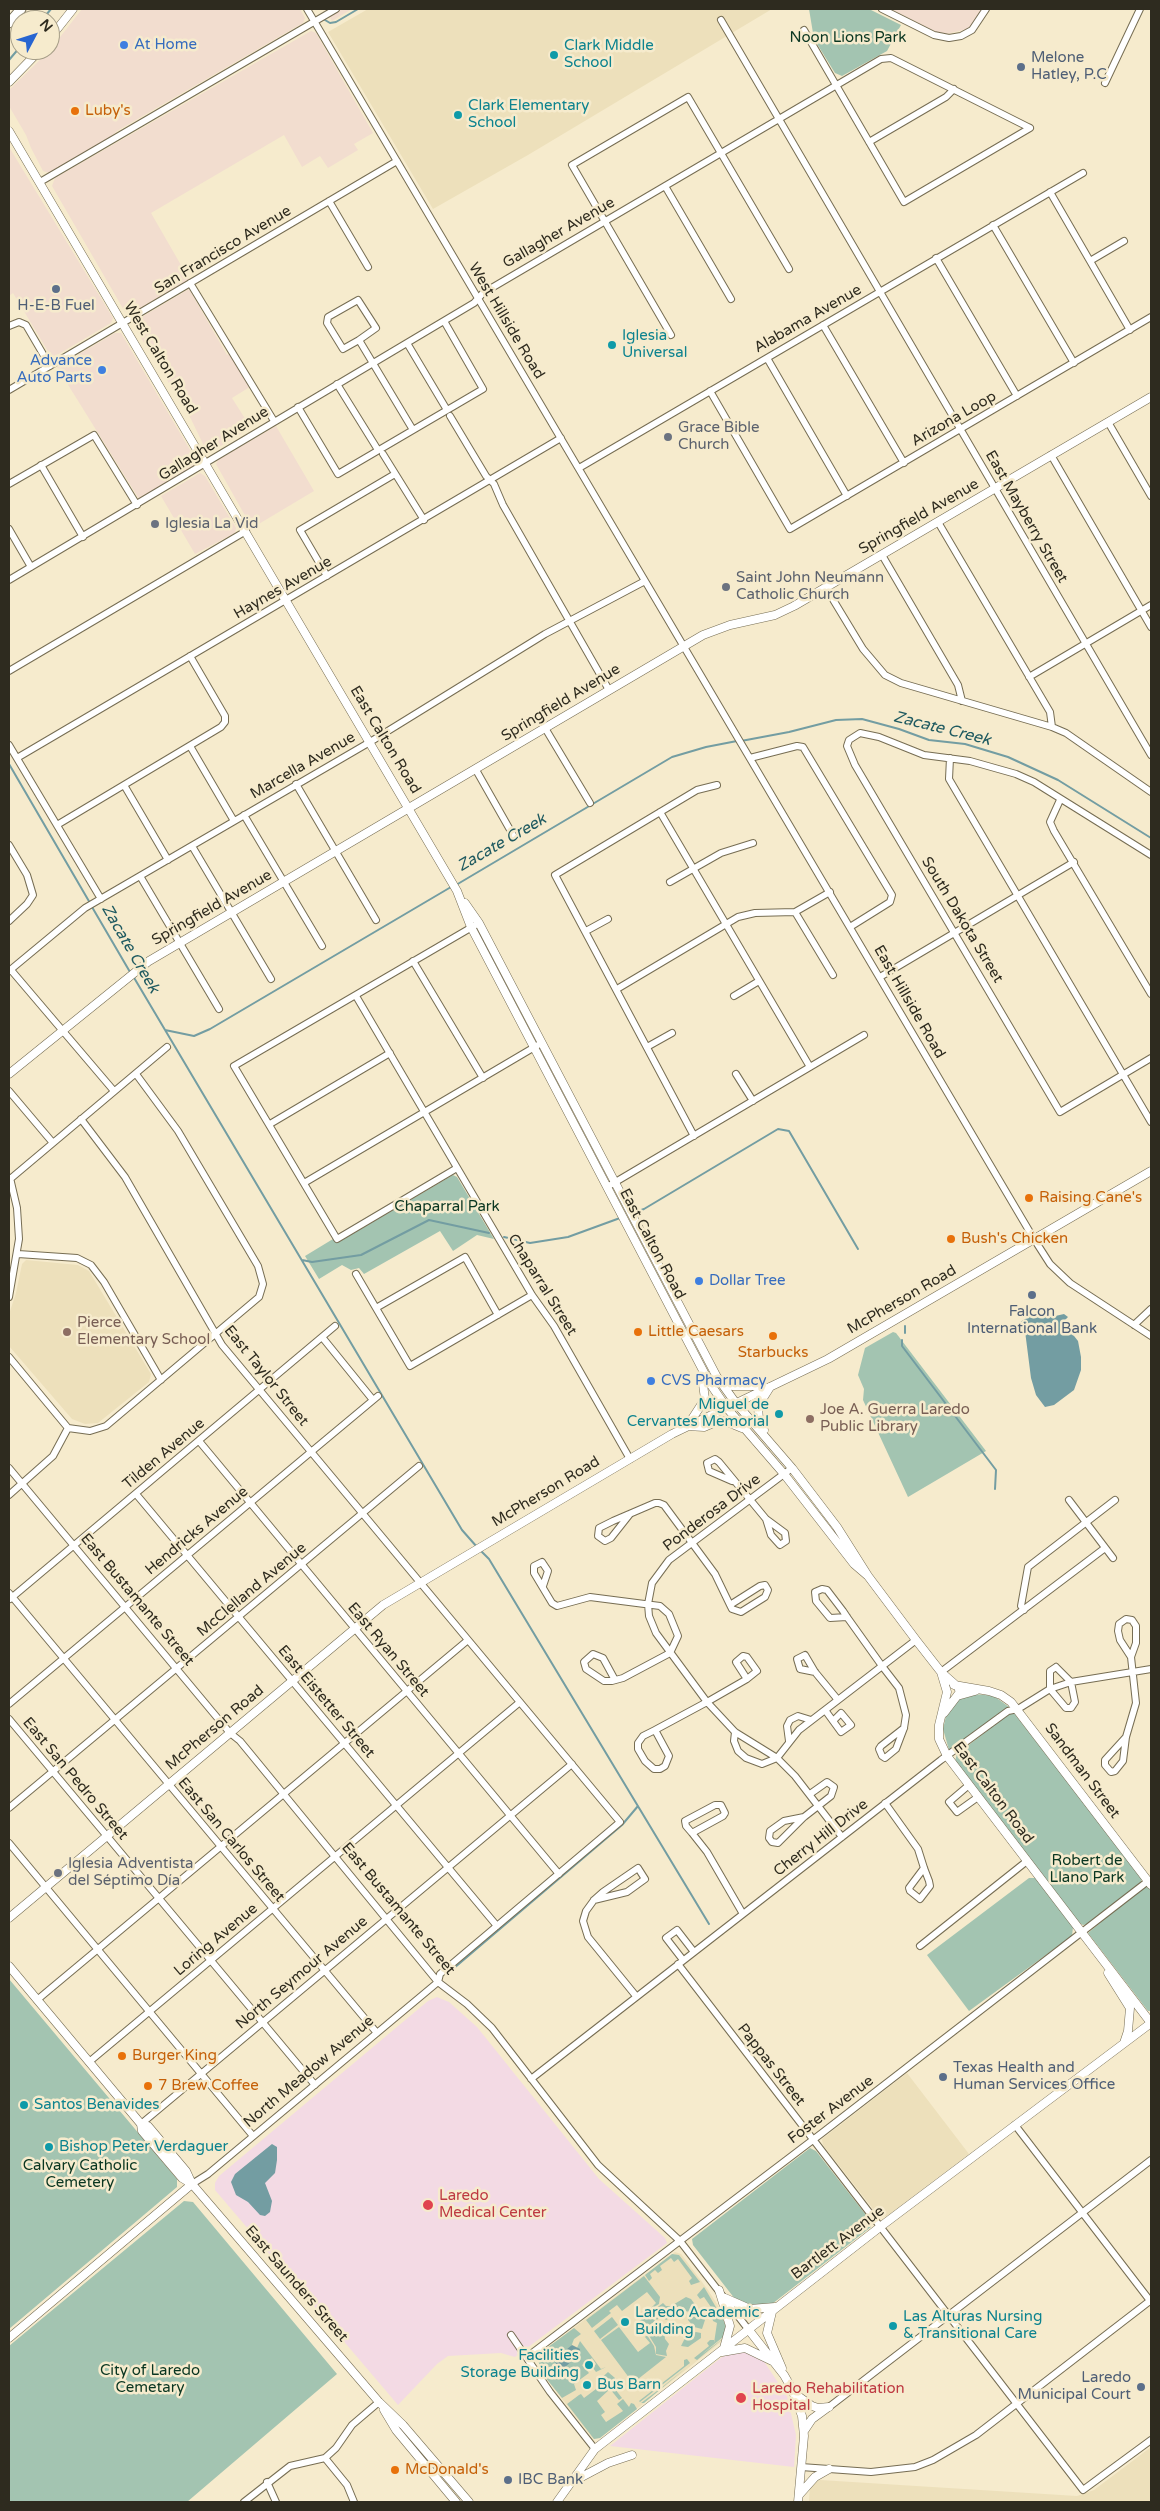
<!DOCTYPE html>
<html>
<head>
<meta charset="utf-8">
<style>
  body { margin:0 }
  #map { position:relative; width:1160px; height:2511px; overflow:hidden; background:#f6ebcd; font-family:"Varela Round",sans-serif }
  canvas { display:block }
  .frame { position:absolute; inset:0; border:10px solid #2e2b1f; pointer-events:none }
  .north { position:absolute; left:10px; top:10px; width:50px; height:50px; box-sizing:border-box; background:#f6ebcd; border:1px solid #a69e87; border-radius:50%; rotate:50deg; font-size:14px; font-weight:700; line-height:20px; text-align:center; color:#2e2b1f }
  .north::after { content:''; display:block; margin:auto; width:18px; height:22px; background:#2765d1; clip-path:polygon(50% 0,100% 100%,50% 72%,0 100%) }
</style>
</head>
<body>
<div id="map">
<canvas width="1160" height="2511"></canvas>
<div class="frame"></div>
<div class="north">N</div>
</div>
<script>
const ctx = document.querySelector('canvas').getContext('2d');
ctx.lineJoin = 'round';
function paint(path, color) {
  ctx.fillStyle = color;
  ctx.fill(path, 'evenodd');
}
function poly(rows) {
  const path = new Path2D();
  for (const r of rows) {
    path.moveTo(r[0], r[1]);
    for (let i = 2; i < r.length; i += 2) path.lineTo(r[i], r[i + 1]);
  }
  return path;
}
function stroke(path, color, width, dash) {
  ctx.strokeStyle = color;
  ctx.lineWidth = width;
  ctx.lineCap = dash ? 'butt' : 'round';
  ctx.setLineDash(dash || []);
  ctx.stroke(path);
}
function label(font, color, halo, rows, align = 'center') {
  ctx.font = font + ' "Varela Round",sans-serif';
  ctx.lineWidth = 5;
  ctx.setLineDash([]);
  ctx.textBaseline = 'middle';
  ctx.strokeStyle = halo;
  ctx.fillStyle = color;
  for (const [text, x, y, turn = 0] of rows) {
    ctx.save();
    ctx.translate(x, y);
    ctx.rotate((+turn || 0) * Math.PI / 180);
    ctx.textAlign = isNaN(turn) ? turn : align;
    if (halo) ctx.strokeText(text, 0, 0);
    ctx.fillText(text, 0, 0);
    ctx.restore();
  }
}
paint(poly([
  [82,9,300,9,305,18,303,23,117,131,111,137,50,173,43,171,31,148,26,135,9,106,9,90,50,50],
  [325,9,352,9,332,21],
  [891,9,983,9,973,25,968,29,946,34,938,33],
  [311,31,316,33,373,133,354,144,358,150,328,168,320,156,302,167,284,135,151,213,189,279,132,313,125,312,52,186,55,178],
  [9,147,113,318,111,323,52,358,13,293,9,296],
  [189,289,227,355,233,351,253,385,232,398,251,428,214,450,204,446,191,419,135,328,135,321],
  [115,333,121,333,196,460,195,466,139,499,57,367],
  [276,426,314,491,252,528,216,464,218,460],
  [200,473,205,476,236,528,235,533,195,554,161,496]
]), '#f2ddcf');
paint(poly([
  [368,9,772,9,528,155,433,209,328,32],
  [26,1260,78,1265,89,1271,151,1374,149,1382,98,1423,85,1424,72,1419,9,1346,9,1314,16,1293,22,1264],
  [907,2073,969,2154,887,2216,880,2218,823,2145,822,2139],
  [675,2252,681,2254,708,2290,726,2318,728,2328,721,2342,600,2438,593,2439,545,2377,536,2356],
  [1151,2447,1151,2502,809,2502,810,2484,820,2480,1077,2496,1094,2490]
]), '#ede0bb');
paint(poly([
  [437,1997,449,2002,477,2027,599,2179,665,2238,667,2243,515,2357,501,2353,448,2356,437,2364,398,2405,215,2190,215,2183,219,2176,428,2001],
  [743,2350,763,2360,787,2396,796,2435,794,2467,610,2446,722,2357]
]), '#f3dae4');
paint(poly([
  [809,9,869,9,901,25,887,51,842,76,835,73,814,39],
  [453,1175,457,1177,494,1239,477,1235,453,1251,440,1231,364,1274,359,1268,351,1270,342,1265,319,1279,305,1256,333,1239,339,1242],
  [893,1332,896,1333,986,1451,908,1497,863,1400,864,1389,858,1375,865,1348],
  [975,1694,994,1696,1009,1707,949,1750,943,1729,947,1712,960,1698],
  [1014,1713,1142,1878,1140,1884,1088,1924,1083,1925,1078,1922,955,1761,957,1754,1009,1714],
  [1029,1878,1036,1878,1073,1927,1072,1936,969,2011,927,1955],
  [1144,1886,1151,1889,1151,2011,1148,2011,1088,1933],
  [9,1979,177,2179,177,2187,9,2329],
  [810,2148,816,2151,870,2220,871,2227,772,2304,758,2308,735,2299,693,2245,692,2239],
  [184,2201,193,2202,337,2374,187,2502,9,2502,9,2346],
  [672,2254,679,2255,700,2282,691,2285,689,2281,692,2278,678,2259,674,2262,671,2258,660,2266,662,2270,658,2273,655,2270,650,2274,652,2278,649,2281,645,2275],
  [644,2276,660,2297,659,2304,649,2310,656,2303,647,2292,622,2311,617,2305,609,2311,611,2313,592,2328,586,2320],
  [704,2287,723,2319,726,2327,723,2337,701,2355,725,2337,697,2360,694,2358,709,2346,707,2343,710,2340,714,2340,714,2343,717,2323,713,2321,712,2316,715,2313,704,2297,700,2299,697,2295],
  [686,2297,691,2299,699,2310,696,2312,696,2308,692,2307,691,2312,684,2311,684,2308,679,2306,671,2312,670,2318,666,2320,661,2315,657,2320,651,2312,663,2303,666,2306,671,2306],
  [699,2311,705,2320,702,2329,694,2327,688,2320,688,2313,696,2314],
  [650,2313,655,2321,651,2324,654,2327,647,2333,638,2322],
  [612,2317,618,2325,600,2339,594,2331],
  [619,2327,638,2352,650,2343,645,2337,647,2335,654,2346,656,2355,666,2357,633,2383,601,2340],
  [574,2328,581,2334,574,2339,571,2347,577,2348,580,2341,601,2369,606,2367,596,2372,593,2368,596,2364,592,2358,582,2365,589,2373,574,2384,576,2390,562,2398,545,2377,536,2356],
  [655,2329,659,2334,664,2330,665,2339,669,2344,666,2351,667,2356,656,2354,656,2347,648,2334],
  [696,2332,701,2333,701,2338,688,2347,681,2346,686,2336],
  [687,2359,690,2363,640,2402,639,2401,684,2366,684,2360],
  [686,2368,644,2403,641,2403,661,2388],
  [608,2372,615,2378,615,2381,612,2383,608,2378,598,2386,596,2383],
  [608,2380,622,2398,619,2400,610,2389,597,2401,605,2412,601,2415,606,2422,623,2411,617,2404,623,2399,629,2407,631,2403,634,2404,637,2409,600,2438,594,2439,567,2404,579,2395,581,2394,584,2398]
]), '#a3c4b1');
paint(poly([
  [1036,1313,1051,1317,1064,1314,1068,1317,1063,1322,1078,1341,1081,1357,1081,1370,1074,1390,1054,1405,1045,1407,1036,1395,1031,1378,1025,1331,1020,1322],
  [272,2144,277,2147,277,2160,275,2173,265,2183,272,2201,270,2212,265,2216,260,2215,248,2202,236,2195,231,2182,235,2174],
  [572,2345,580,2349,579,2355,565,2367,558,2368,554,2360]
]), '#739da2');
stroke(poly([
  [42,20,51,9],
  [325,20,330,23,336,22,358,9],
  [9,60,20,47],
  [741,741,789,732,836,720,862,719,899,729,929,740,965,744,1008,757,1058,780,1151,838],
  [9,764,90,903],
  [456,885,672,757,706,747,737,741],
  [92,907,130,972],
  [133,976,462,1530,477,1547],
  [165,1030,194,1036,210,1029,451,887],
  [633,1213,644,1209,778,1129,789,1131,858,1249],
  [504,1237,530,1243,568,1237,620,1218],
  [302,1260,312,1262,361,1255,429,1220,489,1233],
  [905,1326,905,1333],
  [902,1340,902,1346,996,1470,995,1489],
  [481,1551,489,1559,709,1924],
  [447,1974,622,1825,638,1806]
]), '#739da2', 2);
const minor = poly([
  [307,9,1034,1239,1050,1264,1070,1283,1151,1336],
  [882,9,934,35,949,38,961,36,972,30,986,9],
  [721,20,1151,755],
  [804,30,904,202,1030,128],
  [1105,83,1140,9],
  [869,142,946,97,954,89],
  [40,182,336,9],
  [665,186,731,299],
  [1050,192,1130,330],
  [329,201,368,267],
  [993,225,1074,363],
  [936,258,1017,396],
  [1090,261,1124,241],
  [190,283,274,421],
  [823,325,904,463],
  [9,326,19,322,26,325,50,366],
  [671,335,572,165,688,97,789,269],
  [359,340,376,328,358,300,328,317,327,323,343,349,359,340,413,430],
  [407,343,447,410],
  [767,358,847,496],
  [337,384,378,450],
  [9,390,397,161],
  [710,391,790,529,1151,317],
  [298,407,338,474,483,389,444,321],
  [450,416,486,476,494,484,503,505,609,690],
  [1108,422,1151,496],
  [383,454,424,520],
  [1051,455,1151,627],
  [41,465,83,537],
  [579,468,1083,173],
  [9,484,94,435,137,505],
  [938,522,1050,712,1052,727],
  [9,529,31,567],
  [882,555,958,685,962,701],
  [327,576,300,530,395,474],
  [9,580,474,303,483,293,881,59,891,58,1030,128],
  [826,588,863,649,885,675,901,683,1052,727,1066,733,1151,792],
  [9,671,246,531],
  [1029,677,1151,605],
  [545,728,590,803],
  [9,745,101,899],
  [190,746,234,821],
  [17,758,561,438],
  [750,758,797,746,803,747,892,895,890,902,850,927],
  [950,758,949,779,1151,1122],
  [476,770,513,835],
  [296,784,376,920],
  [124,785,168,860],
  [1060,800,1050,822,1054,831,1151,994],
  [660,812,810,1067],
  [244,815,322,946],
  [57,825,221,727,225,722,225,716,190,656],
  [9,845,27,875,33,895,27,904,9,921],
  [192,846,271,979],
  [1151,855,1034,782,1016,774,970,761,924,755,879,737,860,733,849,740,847,746,855,765,1060,1112,1151,1058],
  [140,876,219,1009],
  [670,882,721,853,753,843],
  [795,912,833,975],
  [586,931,608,919],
  [413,961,483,1078],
  [11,970,114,1091],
  [9,971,85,908,370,742,545,634,645,581],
  [880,977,1074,862],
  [617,989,738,917,755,913,795,912,830,892],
  [356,996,532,1295,554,1326,630,1459],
  [734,996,759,981],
  [647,1047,672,1033],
  [736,1074,753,1101],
  [9,1091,53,1143],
  [81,1119,125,1177,222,1345,620,1822,440,1974,438,1982,208,2174,192,2184],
  [270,1124,390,1053],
  [694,1136,555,875,697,790,717,785],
  [457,1168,337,1239,234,1066,479,923],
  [9,1180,167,1047],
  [304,1183,538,1045],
  [607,1187,864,1035],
  [18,1254,77,1258,91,1265,104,1282,161,1380],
  [356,1274,410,1366,532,1295],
  [9,1297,19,1239,17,1208,10,1178],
  [376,1308,465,1257,498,1315],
  [1134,1325,1151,1309],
  [322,1337,373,1400],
  [9,1357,68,1428],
  [199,1441,559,1874],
  [9,1468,230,1733,240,1741,438,1982,467,2004,492,2028,598,2165,680,2241,748,2329],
  [792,1468,669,1560,652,1583,648,1604,649,1616,656,1633,707,1702,735,1732,777,1758,795,1776,842,1837],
  [732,1481,709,1471,707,1463,715,1459,719,1462,766,1519,785,1533,786,1541,780,1545,771,1535,766,1519],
  [136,1494,497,1926],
  [9,1495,53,1456,68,1428,90,1431,106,1426,259,1297,263,1284,258,1266,178,1131,136,1074],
  [1069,1500,1113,1558],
  [630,1514,611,1538,605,1541,598,1536,599,1528,613,1521,655,1503,659,1503,664,1505,715,1574,730,1605,732,1609,741,1612,765,1597,768,1590,765,1585,760,1586,730,1605],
  [543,1586,548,1571,542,1562,534,1566,534,1573,552,1603,557,1606,590,1597,660,1606,669,1614,678,1636,670,1653,623,1678,612,1681,604,1681,586,1669,584,1662,593,1654,603,1658,615,1680],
  [9,1593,377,2033],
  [10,1599,335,1326],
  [1024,1610,1021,1606,1028,1567,1115,1500],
  [847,1617,830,1618,816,1601,815,1592,822,1589,827,1590,843,1611,847,1617,882,1666,899,1688,906,1715,904,1728,896,1749,885,1758,882,1756,879,1749,881,1746,904,1728],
  [1056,1667,1071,1682,1075,1702,1071,1708,1066,1708,1050,1689,1050,1671,1056,1667],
  [815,1672,800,1669,797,1659,805,1655,815,1672,838,1700],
  [941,1672,1105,1548],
  [9,1704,378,1396],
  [825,1710,841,1732,851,1725,841,1713,833,1721],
  [9,1719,315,2085],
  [655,1730,669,1756,665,1766,660,1769,654,1769,645,1761,638,1749,638,1743,643,1736,655,1730,707,1702,747,1679,757,1671,747,1657,743,1656,736,1662,747,1679],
  [735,1732,734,1741,738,1751,746,1758,762,1764,777,1758,799,1730,916,1640],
  [1126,1737,1105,1760,1105,1765,1111,1772,1115,1771,1123,1761,1126,1737,1136,1703,1131,1657,1120,1640,1118,1631,1119,1624,1126,1619,1132,1620,1136,1626,1136,1643,1131,1657],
  [789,1741,787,1726,790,1720,798,1716,811,1720],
  [969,1785,949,1802,957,1812,978,1797],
  [885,1803,918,1849,924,1868,929,1881,930,1886,920,1899,910,1891,909,1888,924,1868],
  [9,1808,419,1466],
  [804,1817,784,1821,770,1831,769,1838,772,1842,778,1843,804,1817,831,1796,834,1787,827,1782,810,1794],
  [692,1833,723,1816,725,1813,721,1805,715,1805,685,1821,686,1826,692,1833,707,1852,743,1914],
  [9,1843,253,2136],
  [594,1900,627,1892,645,1879,638,1868,603,1892,594,1900,586,1911,583,1921,588,1937,636,1996],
  [920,1946,1027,1861],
  [683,1960,666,1938,677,1930,694,1952],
  [678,1964,1083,2490,1151,2440],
  [37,2000,468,1640],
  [89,2062,520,1702],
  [531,2079,941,1760,1008,1711,1018,1709,1050,1689,1071,1682,1151,1669],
  [141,2124,572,1764],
  [1015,2125,1151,2302],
  [511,2335,550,2392,595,2449],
  [527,2357,822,2133,1148,1881],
  [829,2407,1151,2160],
  [325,2458,347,2485,354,2502],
  [801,2467,871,2472,915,2467,933,2460,976,2435,1151,2300],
  [267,2482,276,2502],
  [244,2502,290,2466,325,2458,336,2448,352,2425,379,2402]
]);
const major = poly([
  [50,38,73,9],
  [9,82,40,50],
  [9,131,457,891,471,927,709,1382,726,1407,784,1474,854,1564,868,1576],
  [465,903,479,923,717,1377,735,1402,792,1468,837,1527,868,1576,916,1640,941,1672,958,1687,960,1692,957,1696],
  [9,1074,149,961,703,635,730,625,775,615,794,606,1151,397],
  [722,1381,732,1386,763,1386],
  [690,1422,705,1399,702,1377],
  [687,1426,704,1427,718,1421,725,1421,742,1428],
  [764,1430,759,1420,758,1406,770,1387],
  [941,1672,947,1692,939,1725,939,1739,947,1756,1151,2023],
  [954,1685,989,1691,1001,1695,1011,1702,1151,1885],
  [944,1713,957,1696,975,1691],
  [9,1918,383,1605,672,1434,828,1359,1151,1171],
  [9,1966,141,2124,142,2131,182,2178,192,2184,379,2402,403,2425,469,2502],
  [1108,1973,1130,2008,1128,2031,1124,2043],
  [141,2124,148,2126,186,2171,192,2184],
  [719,2290,730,2326,724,2348],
  [725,2298,750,2309,775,2307],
  [772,2312,767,2333,782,2368],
  [748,2329,784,2375,792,2389,802,2416,804,2436,798,2502],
  [9,2338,192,2184],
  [722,2352,745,2348,772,2361],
  [795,2394,812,2406,818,2408,829,2407],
  [384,2410,396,2430,456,2502],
  [804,2431,812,2419,827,2408],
  [574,2481,608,2463,632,2455],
  [799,2495,815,2477,829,2469],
  [557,2502,595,2449,880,2227,1151,2023]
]);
const highway = poly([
  [9,23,21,9]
]);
stroke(minor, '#766d53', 8);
stroke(major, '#766d53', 9);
stroke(highway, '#766d53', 11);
stroke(minor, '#fff', 6);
stroke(major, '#fff', 8);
stroke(highway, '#fff', 9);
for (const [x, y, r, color] of [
  [124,45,5,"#3f7fe0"],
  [554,55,5,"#0f9aa8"],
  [1021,67,5,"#5c6f8a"],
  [75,111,5,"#e8710a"],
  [458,115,5,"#0f9aa8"],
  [56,289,5,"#5c6f8a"],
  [612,345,5,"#0f9aa8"],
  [102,370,5,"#3f7fe0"],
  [668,437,5,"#6b7280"],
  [155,524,5,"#6b7280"],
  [726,587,5,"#6b7280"],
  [1029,1198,5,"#e8710a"],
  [951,1239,5,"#e8710a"],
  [699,1281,5,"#3f7fe0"],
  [1032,1295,5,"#5c6f8a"],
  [67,1332,5,"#8d6e63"],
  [638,1332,5,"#e8710a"],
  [773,1336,5,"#e8710a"],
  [651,1381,5,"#3f7fe0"],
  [779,1414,5,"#0f9aa8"],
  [810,1419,5,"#8d6e63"],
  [58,1873,5,"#6b7280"],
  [122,2056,5,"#e8710a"],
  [943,2077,5,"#5c6f8a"],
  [148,2086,5,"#e8710a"],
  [24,2105,5,"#0f9aa8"],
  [49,2147,5,"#0f9aa8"],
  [428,2205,6,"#e0444e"],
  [625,2322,5,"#0f9aa8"],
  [893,2326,5,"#0f9aa8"],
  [589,2365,5,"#0f9aa8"],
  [587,2385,5,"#0f9aa8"],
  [1141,2387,5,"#5c6f8a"],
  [741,2398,6,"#e0444e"],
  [395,2470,5,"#e8710a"],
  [508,2480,5,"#5c6f8a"]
]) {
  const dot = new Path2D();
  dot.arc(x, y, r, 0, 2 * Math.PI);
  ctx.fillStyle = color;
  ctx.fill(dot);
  stroke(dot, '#f6ebcd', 2);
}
label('15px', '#093621', '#f6ebcd', [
  ["Noon Lions Park",848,38],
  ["Chaparral Park",447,1207],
  ["Robert de",1087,1861],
  ["Llano Park",1087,1878],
  ["Calvary Catholic",80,2166],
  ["Cemetery",80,2183],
  ["City of Laredo",150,2371],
  ["Cemetary",150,2388]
]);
label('15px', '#366cbe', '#f6ebcd', [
  ["At Home",134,45],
  ["Advance",92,361,"right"],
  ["Auto Parts",92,378,"right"],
  ["Dollar Tree",709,1281],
  ["CVS Pharmacy",661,1381]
], 'left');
label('15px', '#0d838f', '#f6ebcd', [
  ["Clark Middle",564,46],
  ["School",564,63],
  ["Clark Elementary",468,106],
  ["School",468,123],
  ["Iglesia",622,336],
  ["Universal",622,353],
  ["Miguel de",769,1405,"right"],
  ["Cervantes Memorial",769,1422,"right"],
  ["Santos Benavides",34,2105],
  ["Bishop Peter Verdaguer",59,2147],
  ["Laredo Academic",635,2313],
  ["Building",635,2330],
  ["Las Alturas Nursing",903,2317],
  ["& Transitional Care",903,2334],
  ["Facilities",579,2356,"right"],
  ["Storage Building",579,2373,"right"],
  ["Bus Barn",597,2385]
], 'left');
label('15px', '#4e5e75', '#f6ebcd', [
  ["Melone",1031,58],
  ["Hatley, P.C",1031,75],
  ["H-E-B Fuel",56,306,"center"],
  ["Falcon",1032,1312,"center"],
  ["International Bank",1032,1329,"center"],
  ["Texas Health and",953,2068],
  ["Human Services Office",953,2085],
  ["Laredo",1131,2378,"right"],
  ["Municipal Court",1131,2395,"right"],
  ["IBC Bank",518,2480]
], 'left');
label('15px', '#c56008', '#f6ebcd', [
  ["Luby's",85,111],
  ["Raising Cane's",1039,1198],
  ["Bush's Chicken",961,1239],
  ["Little Caesars",648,1332],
  ["Starbucks",773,1353,"center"],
  ["Burger King",132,2056],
  ["7 Brew Coffee",158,2086],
  ["McDonald's",405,2470]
], 'left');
label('15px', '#2e2b1f', '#f6ebcd', [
  ["Gallagher Avenue",559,233,-30],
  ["San Francisco Avenue",223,250,-31],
  ["Alabama Avenue",808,319,-30],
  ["West Hillside Road",506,321,59],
  ["West Calton Road",160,358,59],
  ["Arizona Loop",954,419,-30],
  ["Gallagher Avenue",214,444,-32],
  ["Springfield Avenue",919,517,-30],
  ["East Mayberry Street",1026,517,60],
  ["Haynes Avenue",283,588,-30],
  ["Springfield Avenue",561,703,-31],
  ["East Calton Road",385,740,59],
  ["Marcella Avenue",303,766,-30],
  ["Springfield Avenue",212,908,-30],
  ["South Dakota Street",962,920,59],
  ["East Hillside Road",909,1002,60],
  ["East Calton Road",652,1244,62],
  ["Chaparral Street",542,1285,58],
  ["McPherson Road",902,1300,-30],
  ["East Taylor Street",266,1376,51],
  ["Tilden Avenue",164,1454,-40],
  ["McPherson Road",546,1492,-31],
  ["Ponderosa Drive",712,1513,-37],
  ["Hendricks Avenue",197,1531,-40],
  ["McClelland Avenue",252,1590,-40],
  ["East Bustamante Street",137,1600,50],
  ["East Ryan Street",388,1650,50],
  ["East Eistetter Street",326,1702,50],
  ["McPherson Road",215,1728,-40],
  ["Sandman Street",1082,1771,53],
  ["East San Pedro Street",75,1779,50],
  ["East Calton Road",993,1793,53],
  ["Cherry Hill Drive",821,1838,-38],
  ["East San Carlos Street",231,1840,50],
  ["East Bustamante Street",398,1909,50],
  ["Loring Avenue",216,1940,-40],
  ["North Seymour Avenue",302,1973,-40],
  ["Pappas Street",771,2065,52],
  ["North Meadow Avenue",309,2072,-40],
  ["Foster Avenue",831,2110,-37],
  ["Bartlett Avenue",838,2243,-37],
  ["East Saunders Street",296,2284,49]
]);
label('15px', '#5b616d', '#f6ebcd', [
  ["Grace Bible",678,428],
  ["Church",678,445],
  ["Iglesia La Vid",165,524],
  ["Saint John Neumann",736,578],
  ["Catholic Church",736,595],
  ["Iglesia Adventista",68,1864],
  ["del Séptimo Día",68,1881]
], 'left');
label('15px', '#785e54', '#f6ebcd', [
  ["Pierce",77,1323],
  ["Elementary School",77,1340],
  ["Joe A. Guerra Laredo",820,1410],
  ["Public Library",820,1427]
], 'left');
label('15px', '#be3a42', '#f6ebcd', [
  ["Laredo",439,2196],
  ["Medical Center",439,2213],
  ["Laredo Rehabilitation",752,2389],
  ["Hospital",752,2406]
], 'left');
label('italic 16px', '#1f5a60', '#f6ebcd', [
  ["Zacate Creek",942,729,14],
  ["Zacate Creek",502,843,-30],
  ["Zacate Creek",130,949,60]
]);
</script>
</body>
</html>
